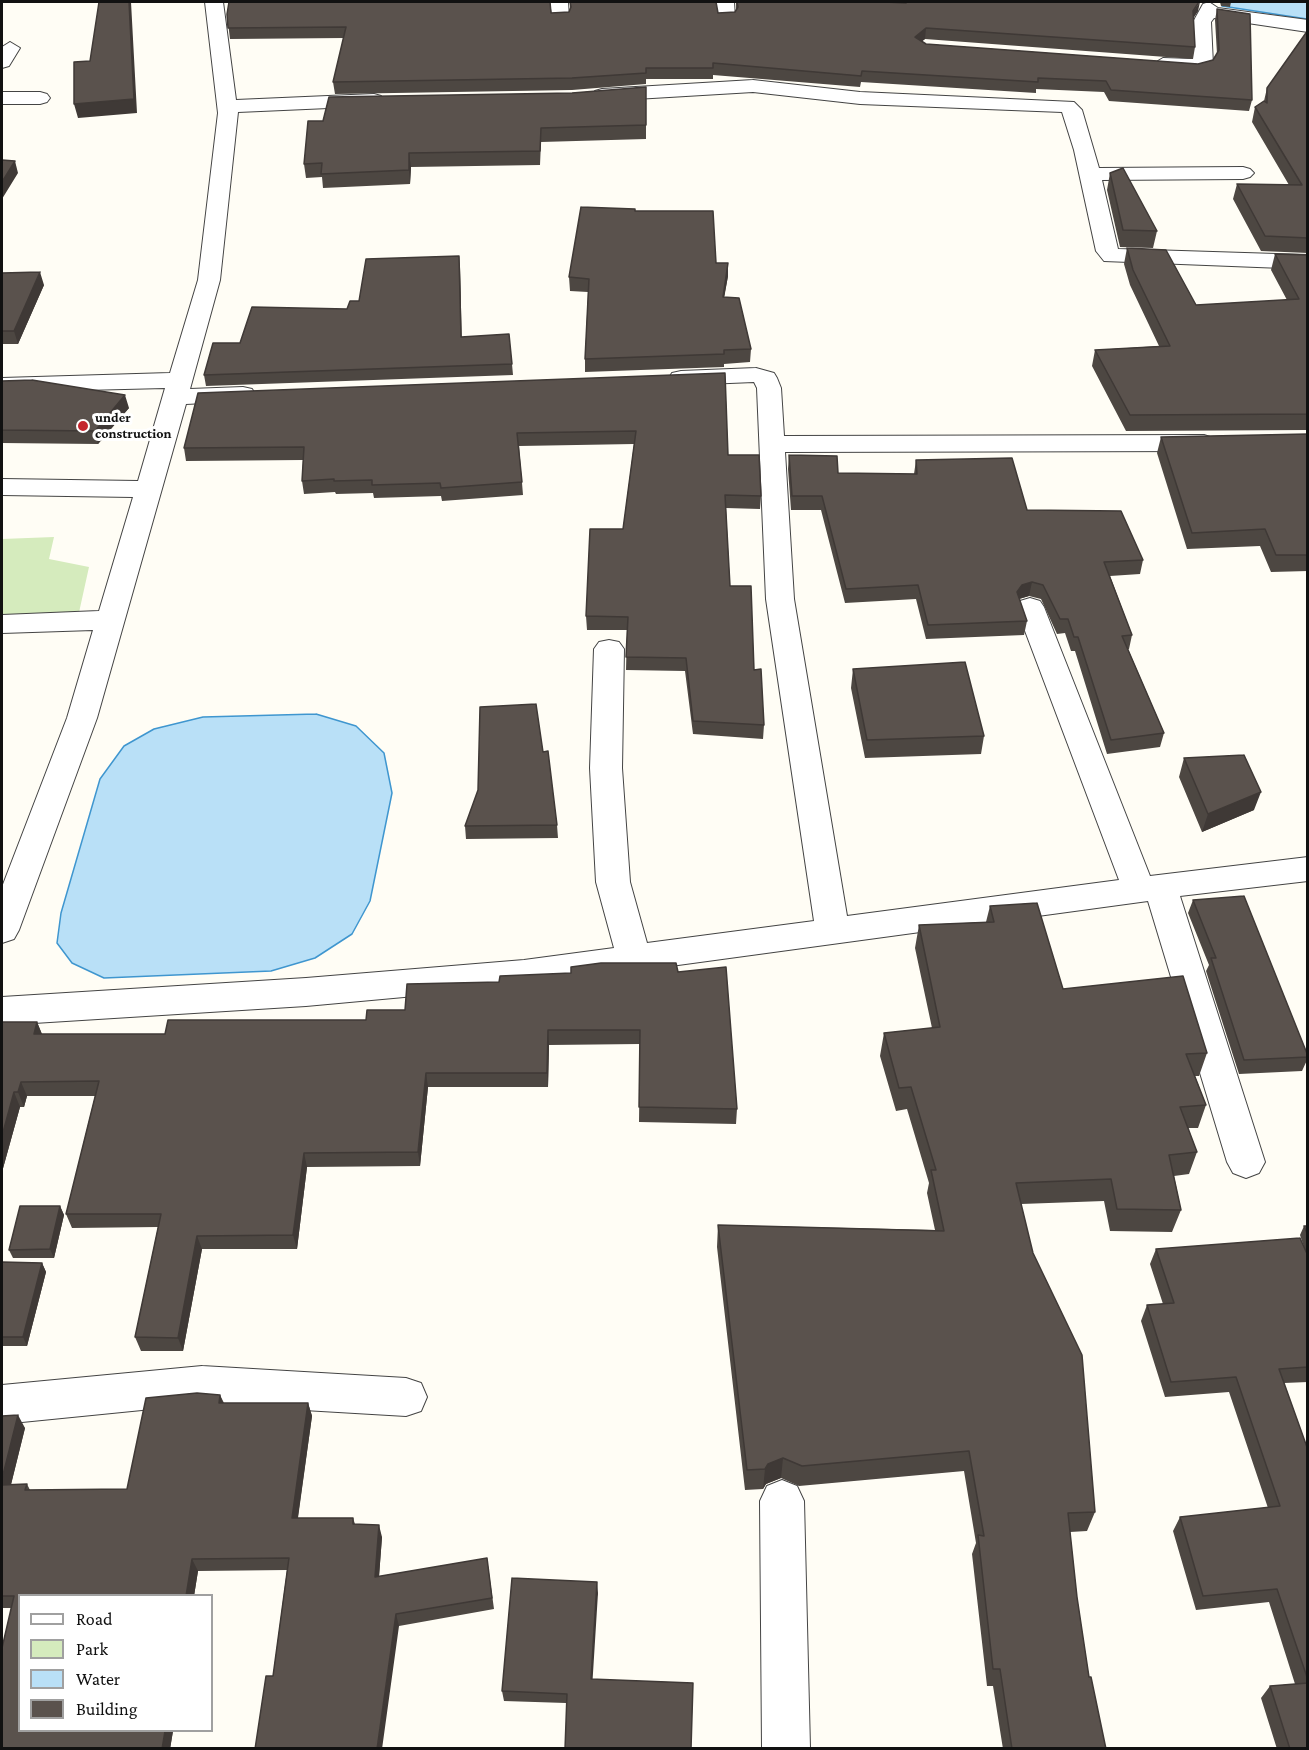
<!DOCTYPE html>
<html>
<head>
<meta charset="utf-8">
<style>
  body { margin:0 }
  #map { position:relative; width:1309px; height:1750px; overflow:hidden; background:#fffdf5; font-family:"Crimson Pro",serif }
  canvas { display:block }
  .frame { position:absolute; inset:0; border:3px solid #111; pointer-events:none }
  .legend { position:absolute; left:18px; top:1594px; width:195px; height:138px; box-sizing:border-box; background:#fff; border:2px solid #a0a0a0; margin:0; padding:8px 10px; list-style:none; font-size:18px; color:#111 }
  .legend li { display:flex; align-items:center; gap:12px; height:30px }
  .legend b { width:30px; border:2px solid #a0a0a0 }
</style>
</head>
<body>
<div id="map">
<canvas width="1309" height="1750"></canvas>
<div class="frame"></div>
<ul class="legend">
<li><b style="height:8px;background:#fff"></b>Road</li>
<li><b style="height:16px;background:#d5ebbd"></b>Park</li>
<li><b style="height:16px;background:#b9e0f7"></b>Water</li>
<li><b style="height:16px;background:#5a524d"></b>Building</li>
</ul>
</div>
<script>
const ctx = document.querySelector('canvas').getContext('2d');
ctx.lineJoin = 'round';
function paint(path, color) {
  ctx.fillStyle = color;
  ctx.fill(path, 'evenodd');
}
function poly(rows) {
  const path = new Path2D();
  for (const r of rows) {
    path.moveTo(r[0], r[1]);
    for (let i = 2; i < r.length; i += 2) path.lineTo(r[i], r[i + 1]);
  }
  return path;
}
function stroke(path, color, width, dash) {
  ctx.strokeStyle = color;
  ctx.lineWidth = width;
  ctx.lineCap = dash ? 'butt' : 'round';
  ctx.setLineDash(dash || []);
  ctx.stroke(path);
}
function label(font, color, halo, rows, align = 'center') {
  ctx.font = font + ' "Crimson Pro",serif';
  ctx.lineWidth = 6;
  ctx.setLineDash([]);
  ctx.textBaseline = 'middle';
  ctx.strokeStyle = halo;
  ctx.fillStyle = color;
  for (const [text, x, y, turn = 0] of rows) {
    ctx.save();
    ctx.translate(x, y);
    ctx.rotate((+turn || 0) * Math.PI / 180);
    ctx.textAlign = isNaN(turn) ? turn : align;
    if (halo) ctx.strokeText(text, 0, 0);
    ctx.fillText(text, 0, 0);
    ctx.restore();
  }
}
paint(poly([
  [54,537,49,559,89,567,78,617,2,621,2,539]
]), '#d5ebbd');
const water = poly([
  [1223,2,1307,2,1307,19,1222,6,1223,2],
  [316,714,356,726,384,753,392,793,370,901,352,934,315,958,271,971,104,978,72,963,57,943,61,913,100,779,124,746,154,729,203,717,316,714]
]);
paint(water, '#b9e0f7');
stroke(water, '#3f96cf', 1.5);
const minor = poly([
  [205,2,223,2,236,100,374,94,381,96,384,100,381,104,374,106,238,112,220,280,190,389,243,387,252,389,255,394,252,399,243,401,186,404,97,718,19,930,14,939,2,943,2,887,67,718,93,630,2,633,2,615,99,611,133,497,2,495,2,479,138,481,165,388,2,392,2,378,170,373,198,280,218,113,205,2],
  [550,2,568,2,569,18,567,22,553,22,550,2],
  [716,2,734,2,735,18,733,22,719,22,716,2],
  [1209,2,1218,8,1308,20,1308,32,1214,18,1211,22,1213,65,1210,69,1156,68,1153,64,1163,58,1193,59,1193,22,1203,4,1209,2],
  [10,42,20,48,9,66,2,68,2,47,10,42],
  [753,80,860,92,1074,102,1082,110,1099,168,1243,167,1250,169,1254,173,1250,177,1243,179,1102,180,1118,249,1308,255,1308,269,1104,261,1096,251,1074,150,1062,112,860,104,753,92,602,101,595,99,592,95,595,91,602,89,753,80],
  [2,92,40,92,47,94,50,98,47,102,40,104,2,104,2,92],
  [756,368,774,373,777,378,781,388,784,436,1204,435,1213,438,1217,443,1213,448,1204,451,785,452,794,599,847,916,1119,880,1016,607,1020,601,1030,598,1040,601,1044,607,1150,876,1308,857,1308,881,1180,896,1265,1162,1259,1173,1246,1178,1233,1173,1227,1162,1148,901,524,986,306,1006,2,1025,2,997,306,978,524,960,614,948,596,882,590,768,594,649,599,642,609,640,619,642,624,649,622,768,630,882,647,943,814,921,766,599,757,388,754,382,681,385,672,383,669,378,672,373,681,371,756,368],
  [202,1366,406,1378,421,1383,427,1397,421,1411,406,1416,202,1404,2,1424,2,1385,202,1366],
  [782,1480,797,1486,804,1501,810,1748,762,1748,760,1501,767,1486,782,1480]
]);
stroke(minor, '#444', 2);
paint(minor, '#fff');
paint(poly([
  [570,2,716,2,718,13,735,12,736,10,736,2,884,2,906,3,1198,11,1193,18,1195,47,1193,59,925,39,922,41,926,44,1198,64,1213,60,1217,54,1215,20,1217,9,1252,100,1249,111,1109,101,1104,92,1036,89,1036,93,861,82,860,87,713,75,713,79,646,79,646,84,572,90,335,94,333,82,344,38,230,39,227,14,551,13,569,12,570,8],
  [1220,2,1231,2,1230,7,1221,6],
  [1308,30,1308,253,1261,251,1233,199,1237,184,1289,185,1252,122,1255,107,1264,101,1267,88],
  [646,87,646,139,541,142,540,165,411,167,410,184,323,188,322,177,306,178,304,164,323,121,572,93],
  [1110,173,1157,231,1153,248,1120,247,1107,190],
  [635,211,716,263,728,263,728,276,724,297,751,349,750,362,724,364,724,367,585,372,585,359,588,292,570,291,569,277],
  [1127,248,1196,305,1287,300,1271,270,1275,254,1308,255,1308,430,1126,431,1092,366,1095,350,1159,346,1130,285,1124,264],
  [460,267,461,337,512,364,513,375,206,386,204,375,240,343,347,309,359,301],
  [2,273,44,285,18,344,2,344],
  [725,373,728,455,761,496,760,509,726,508,730,586,754,670,764,725,763,739,693,734,685,671,626,670,627,630,587,630,586,616,623,529,634,444,519,446,523,495,442,501,441,496,374,498,373,493,336,494,335,492,304,494,302,481,303,460,186,461,184,448],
  [2,381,129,408,98,444,2,443],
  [1308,434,1308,571,1271,572,1260,546,1187,549,1157,453,1161,437],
  [789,455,838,473,914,474,916,460,1027,510,1143,560,1140,574,1110,576,1132,635,1129,649,1128,649,1164,733,1160,747,1107,754,1075,651,1071,651,1065,633,1057,634,1041,599,1029,596,1019,599,1027,621,1024,635,926,639,916,599,845,603,821,510,791,510,788,469],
  [853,669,984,736,981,754,865,758,851,688],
  [543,752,557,825,558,838,466,839,465,826],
  [1184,758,1254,810,1202,832,1179,777],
  [1193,900,1308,1056,1308,1058,1302,1071,1239,1074,1206,971,1209,965,1188,913],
  [990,906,1063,989,1207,1053,1199,1076,1195,1076,1206,1105,1198,1128,1188,1128,1197,1152,1189,1174,1174,1176,1181,1210,1172,1232,1110,1231,1104,1201,1021,1204,1095,1512,1087,1531,1070,1532,1077,1597,1089,1677,1106,1749,1003,1749,993,1686,987,1686,972,1554,976,1543,964,1471,799,1486,781,1478,766,1484,763,1489,745,1490,717,1247,718,1225,935,1230,927,1193,929,1183,907,1109,896,1111,880,1056,884,1033,932,1028,915,948,919,925,986,922],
  [678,972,737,1109,736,1124,639,1122,640,1044,549,1045,548,1087,428,1087,420,1166,307,1167,297,1249,202,1249,183,1351,141,1351,135,1337,158,1227,72,1228,66,1214,95,1096,27,1096,24,1107,20,1107,2,1172,2,1022,37,1022,42,1034,165,1034,366,1020,405,1010,499,982],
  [60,1206,64,1215,54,1258,13,1258,9,1250],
  [1304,1226,1308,1226,1308,1382,1284,1383,1308,1450,1308,1749,1277,1749,1261,1698,1270,1686,1295,1684,1269,1602,1196,1610,1173,1531,1180,1517,1268,1508,1229,1392,1165,1397,1141,1321,1147,1305,1163,1304,1150,1264,1156,1249,1304,1247,1300,1235],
  [2,1262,42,1263,46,1272,27,1346,2,1346],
  [220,1395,224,1403,308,1403,312,1416,298,1518,353,1518,355,1524,382,1537,379,1577,487,1558,494,1609,399,1626,273,1676,287,1570,198,1571,194,1596,20,1596,20,1731,173,1731,170,1749,2,1749,11,1608,2,1608,2,1416,25,1428,11,1484,27,1484,30,1490,127,1489],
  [598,1593,566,1703,504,1701,502,1691]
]), '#4d4742');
paint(poly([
  [129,2,131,2,137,113,78,118,74,104],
  [1200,2,1198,11,1191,22,1193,11],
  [926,28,925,39,914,48,915,37],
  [409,153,411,167,410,184,409,170],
  [15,161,18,173,2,199,2,182],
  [459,256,460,267,462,348,461,337],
  [728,263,728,276,722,310,723,297],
  [40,272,44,285,18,344,14,331],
  [125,395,129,408,98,444,95,431],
  [1032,582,1029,596,1019,599,1017,592,1022,585],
  [1261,792,1254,810,1202,832,1208,814],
  [37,1022,43,1037,34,1034],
  [548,1030,549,1045,548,1087,547,1073],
  [426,1073,428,1087,420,1166,418,1152],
  [21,1082,27,1096,24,1107,18,1092],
  [14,1092,20,1107,2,1172,2,1136],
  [304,1153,307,1167,297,1249,293,1235],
  [60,1206,64,1215,54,1258,50,1249],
  [197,1236,202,1249,183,1351,178,1338],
  [42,1263,46,1272,27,1346,23,1337],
  [220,1395,225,1408,219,1403],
  [308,1403,312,1416,296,1530,292,1518],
  [18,1415,25,1428,8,1497,2,1487,2,1479],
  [783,1458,781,1478,766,1484,763,1489,765,1469,768,1464],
  [379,1525,382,1537,378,1589,375,1577],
  [192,1559,198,1571,194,1596,186,1596],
  [597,1582,598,1593,592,1689,591,1679],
  [396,1614,399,1626,382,1749,377,1749],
  [165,1731,173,1731,170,1749,162,1749]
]), '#3f3936');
const building = poly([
  [99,2,129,2,134,99,74,104,74,62,90,61,99,2],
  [229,2,550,2,551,13,569,12,571,7,570,2,716,2,718,13,735,12,738,7,737,2,884,2,906,3,907,2,1199,2,1193,11,1195,47,926,28,915,37,926,44,1198,64,1213,60,1219,50,1217,9,1250,14,1252,100,1111,90,1106,81,1038,78,1038,82,862,71,861,76,713,63,713,68,646,68,646,73,572,78,333,82,346,27,228,28,227,14,229,2],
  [1308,30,1308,238,1265,236,1237,184,1302,185,1255,107,1264,101,1267,103,1267,88,1308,30],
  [646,87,646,125,541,128,540,151,409,153,409,170,321,174,322,163,304,164,308,121,323,121,329,97,572,93,646,87],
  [2,160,15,161,2,182,2,160],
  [1123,168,1157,231,1123,230,1110,173,1123,168],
  [581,207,635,209,635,211,713,211,716,263,728,263,723,297,739,298,751,349,724,350,724,354,585,359,589,279,569,277,581,207],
  [1127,248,1166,250,1196,305,1299,299,1275,254,1308,255,1308,414,1130,415,1095,350,1170,346,1133,270,1127,248],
  [459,256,461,337,509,334,512,364,204,375,213,343,240,343,252,307,347,309,350,301,359,301,366,259,459,256],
  [40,272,14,331,2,331,2,273,40,272],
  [725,373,728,455,759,455,761,496,725,495,730,586,751,586,754,670,761,669,764,725,693,721,686,658,626,657,628,617,586,616,590,529,623,529,636,431,517,433,522,482,441,488,440,483,372,485,372,480,334,481,334,479,302,481,304,447,184,448,198,393,725,373],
  [32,380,125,395,95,431,2,430,2,381,32,380],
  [1308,434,1308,555,1276,555,1265,529,1192,533,1161,437,1308,434],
  [789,455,837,456,838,473,917,474,916,460,1012,458,1027,510,1121,511,1143,560,1104,562,1132,635,1122,636,1164,733,1111,740,1078,637,1074,637,1068,619,1060,619,1043,585,1032,582,1022,585,1017,592,1027,621,928,625,918,585,846,589,822,496,792,496,789,455],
  [965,662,984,736,867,740,853,669,965,662],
  [536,704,543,752,548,751,557,825,465,826,478,790,480,707,536,704],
  [1244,755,1261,792,1208,814,1184,758,1244,755],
  [1244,896,1308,1056,1308,1057,1244,1060,1211,958,1216,958,1193,900,1244,896],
  [1037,903,1063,989,1183,976,1207,1053,1186,1054,1206,1105,1180,1107,1197,1152,1169,1155,1181,1210,1117,1209,1111,1179,1016,1183,1033,1253,1082,1355,1095,1512,1068,1513,1077,1597,1089,1677,1091,1677,1106,1749,1012,1749,1000,1669,993,1669,978,1535,984,1536,969,1451,802,1466,783,1458,768,1464,765,1469,747,1470,718,1225,944,1231,931,1170,936,1170,911,1087,899,1088,884,1033,940,1027,919,925,994,922,990,906,1037,903],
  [601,963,676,963,678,972,726,967,737,1109,639,1107,640,1030,548,1030,547,1073,426,1073,418,1152,304,1153,293,1235,197,1236,178,1338,135,1337,161,1214,66,1214,99,1081,21,1082,18,1092,14,1092,2,1136,2,1022,37,1022,34,1034,165,1034,168,1020,366,1020,367,1010,405,1010,407,984,499,982,500,976,571,973,571,967,601,963],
  [20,1206,60,1206,50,1249,9,1250,20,1206],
  [1304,1226,1308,1226,1308,1236,1304,1226],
  [1300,1238,1308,1256,1308,1367,1279,1369,1308,1450,1308,1680,1277,1589,1203,1596,1180,1517,1280,1506,1236,1377,1171,1382,1147,1305,1174,1303,1156,1249,1300,1238],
  [2,1262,42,1263,23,1337,2,1337,2,1262],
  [197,1393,220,1395,219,1403,308,1403,292,1518,353,1518,353,1524,379,1525,375,1577,487,1558,492,1598,396,1614,377,1749,255,1749,266,1676,273,1676,289,1558,192,1559,186,1596,20,1596,20,1731,165,1731,162,1749,2,1749,2,1648,14,1596,2,1596,2,1485,27,1484,25,1490,127,1489,146,1398,197,1393],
  [18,1415,2,1479,2,1416,18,1415],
  [512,1578,597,1582,591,1679,693,1683,691,1749,565,1749,567,1694,502,1691,512,1578],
  [1308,1683,1308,1749,1290,1749,1270,1686,1308,1683]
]);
paint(building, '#5a524d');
stroke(building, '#3f3936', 1.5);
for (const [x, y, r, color] of [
  [83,426,6,"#c4262e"]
]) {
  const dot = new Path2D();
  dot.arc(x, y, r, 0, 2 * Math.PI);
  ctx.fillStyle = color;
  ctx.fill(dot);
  stroke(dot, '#fff', 2);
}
label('bold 14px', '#111', '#fff', [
  ["under",95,418],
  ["construction",95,434]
], 'left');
</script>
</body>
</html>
